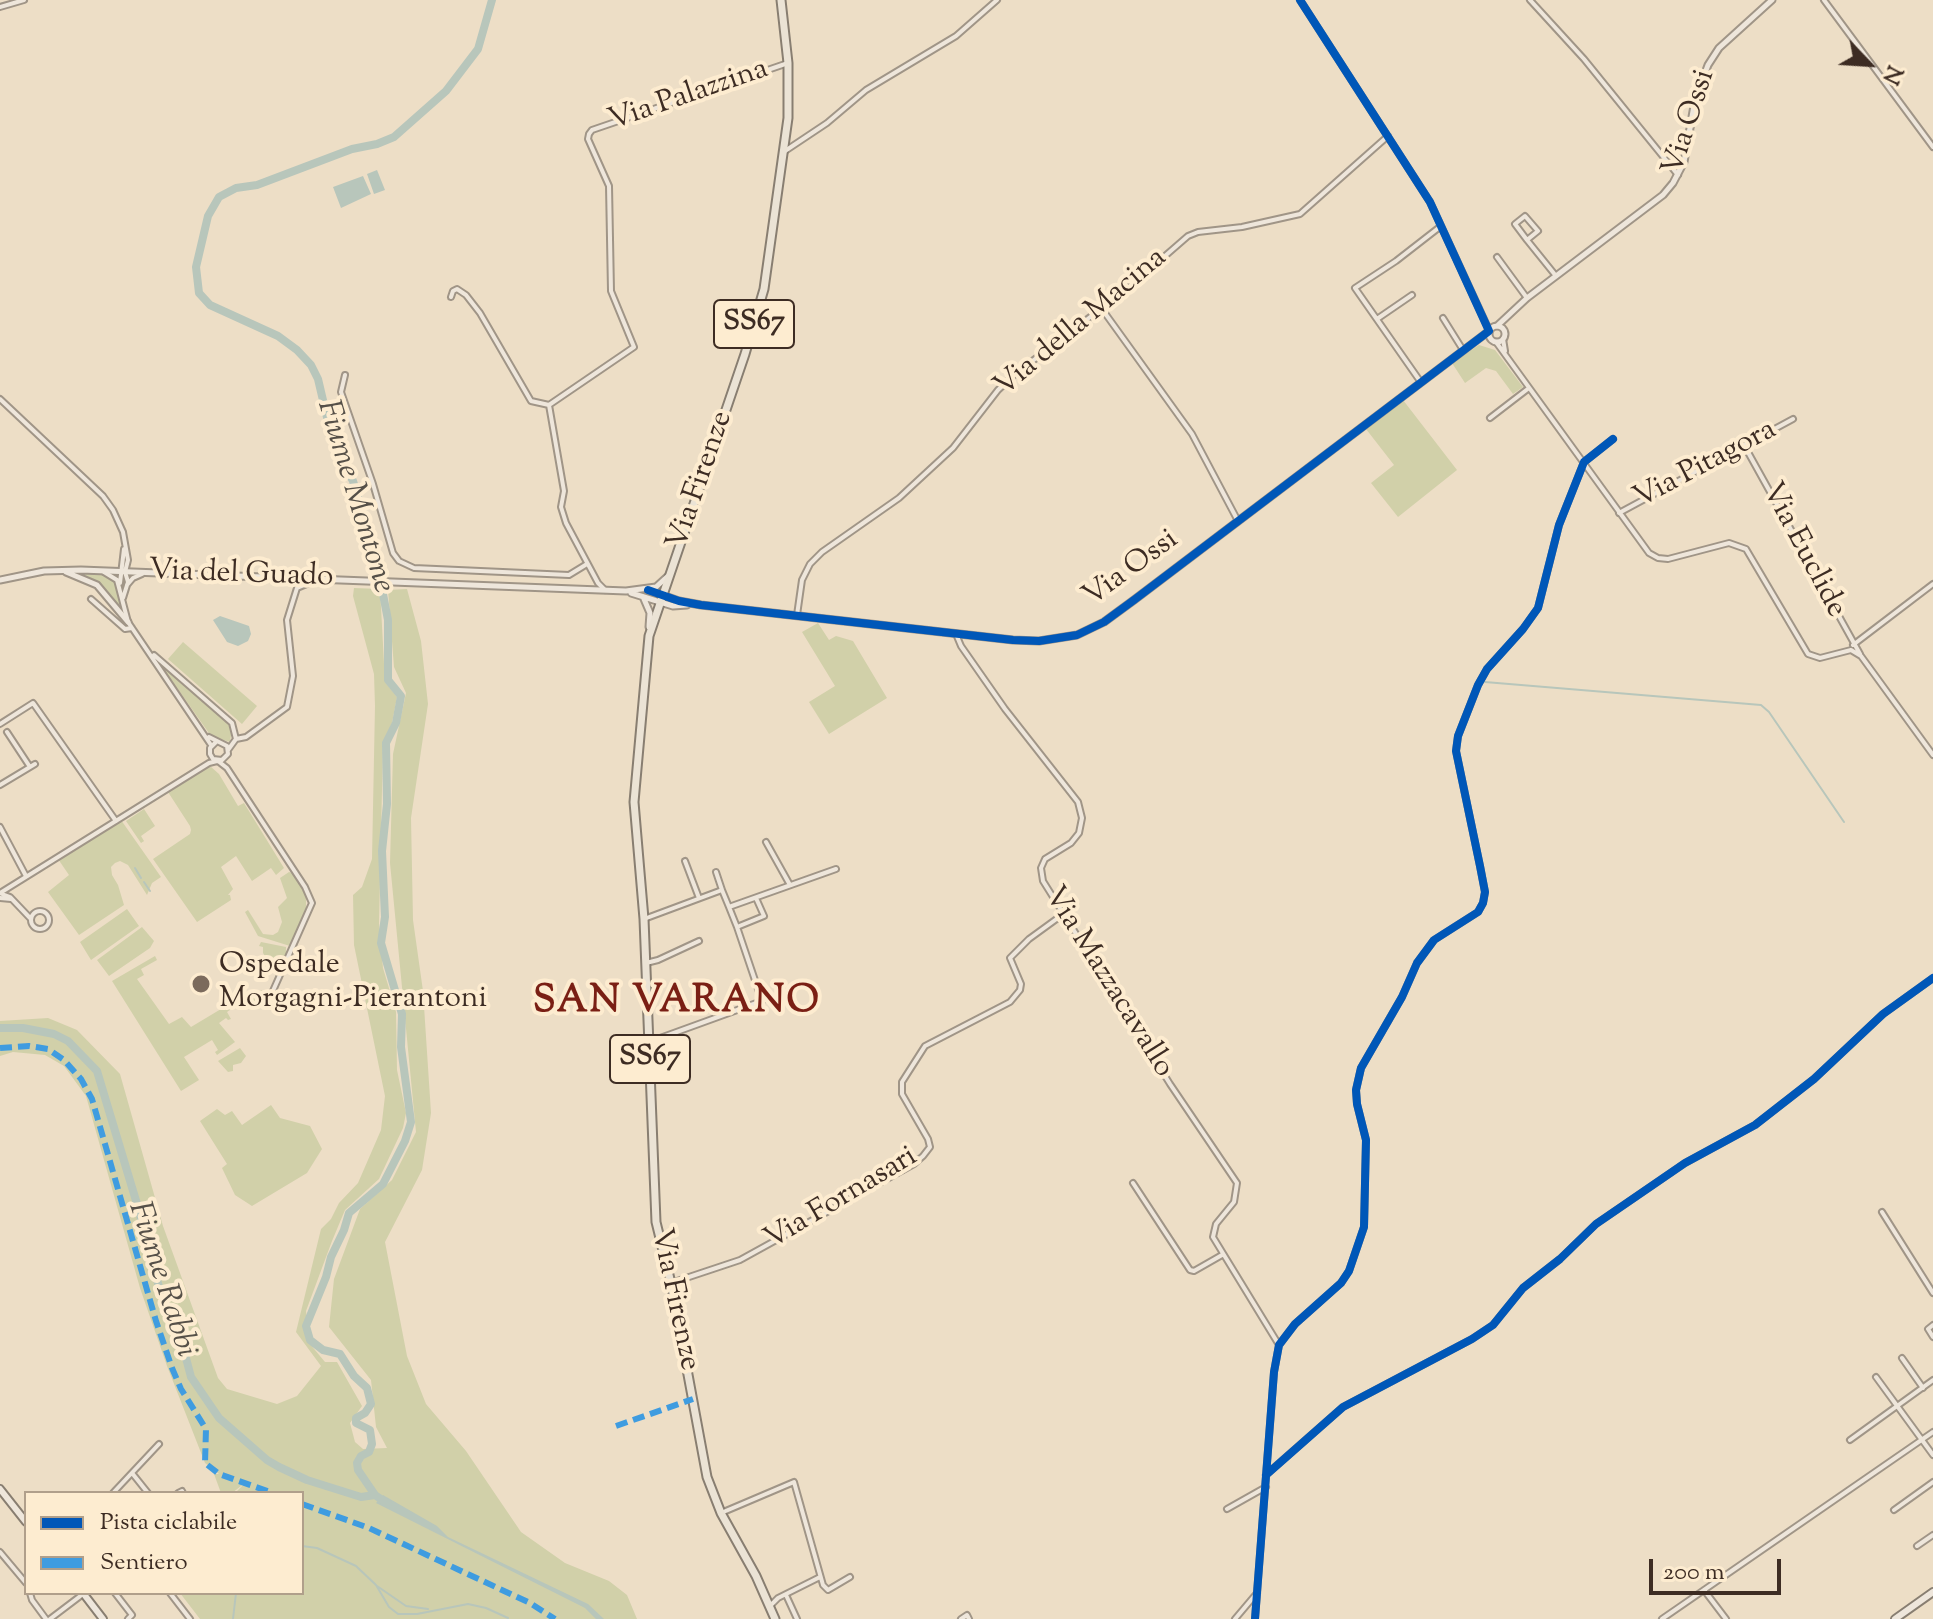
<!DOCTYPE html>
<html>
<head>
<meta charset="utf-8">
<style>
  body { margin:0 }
  #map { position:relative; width:1933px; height:1619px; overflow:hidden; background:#eddec6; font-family:"Sorts Mill Goudy",serif }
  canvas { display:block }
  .legend { position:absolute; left:24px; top:1491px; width:280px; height:104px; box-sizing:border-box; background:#fdecd0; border:2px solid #b09f8b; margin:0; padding:10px 14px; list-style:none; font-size:24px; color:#3d2c23 }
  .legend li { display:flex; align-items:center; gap:16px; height:40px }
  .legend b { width:40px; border:2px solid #b09f8b }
  .north { position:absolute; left:1829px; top:24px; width:80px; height:80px; -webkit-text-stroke:6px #fdecd0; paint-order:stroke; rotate:115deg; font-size:22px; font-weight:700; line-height:32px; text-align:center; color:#3d2c23 }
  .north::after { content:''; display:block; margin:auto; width:28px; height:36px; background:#3d2c23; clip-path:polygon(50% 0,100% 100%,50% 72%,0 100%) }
  .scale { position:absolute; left:1649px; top:1559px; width:132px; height:36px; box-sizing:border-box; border:4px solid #3d2c23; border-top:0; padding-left:10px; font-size:24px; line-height:28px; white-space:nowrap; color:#3d2c23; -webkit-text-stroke:6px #fdecd0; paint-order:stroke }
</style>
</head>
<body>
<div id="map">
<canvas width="1933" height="1619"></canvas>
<ul class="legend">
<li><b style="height:10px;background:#0057b8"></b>Pista ciclabile</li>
<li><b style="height:10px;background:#3f9ce0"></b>Sentiero</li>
</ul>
<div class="north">N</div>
<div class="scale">200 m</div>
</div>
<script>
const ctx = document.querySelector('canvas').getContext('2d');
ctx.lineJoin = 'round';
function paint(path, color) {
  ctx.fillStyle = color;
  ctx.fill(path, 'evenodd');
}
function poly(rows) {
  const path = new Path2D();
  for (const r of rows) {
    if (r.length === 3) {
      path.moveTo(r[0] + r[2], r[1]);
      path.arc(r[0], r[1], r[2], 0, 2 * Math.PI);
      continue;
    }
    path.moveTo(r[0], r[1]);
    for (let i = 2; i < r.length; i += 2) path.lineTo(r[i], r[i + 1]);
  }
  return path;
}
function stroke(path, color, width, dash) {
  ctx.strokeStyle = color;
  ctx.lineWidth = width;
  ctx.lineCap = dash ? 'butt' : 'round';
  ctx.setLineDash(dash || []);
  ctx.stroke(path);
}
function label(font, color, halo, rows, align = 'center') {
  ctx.font = font + ' "Sorts Mill Goudy",serif';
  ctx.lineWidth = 8;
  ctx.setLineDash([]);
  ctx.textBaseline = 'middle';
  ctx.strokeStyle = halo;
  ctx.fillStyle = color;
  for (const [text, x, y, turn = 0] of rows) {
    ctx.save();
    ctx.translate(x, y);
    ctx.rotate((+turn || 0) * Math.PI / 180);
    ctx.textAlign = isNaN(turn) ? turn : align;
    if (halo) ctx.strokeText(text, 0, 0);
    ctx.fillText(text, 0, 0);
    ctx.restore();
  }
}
paint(poly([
  [1479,345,1495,350,1523,387,1513,394,1496,371,1486,368,1465,383,1452,363],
  [1403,400,1457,470,1398,517,1371,483,1394,465,1366,429],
  [77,573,105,575,116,582,122,611,108,592,97,582],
  [354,588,380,589,385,682,397,697,392,723,383,744,379,924,383,968,396,1012,397,1070,406,1113,403,1128,379,1179,345,1210,332,1241,306,1311,310,1344,325,1362,337,1362,362,1406,350,1423,355,1442,363,1449,387,1448,376,1427,371,1380,329,1327,334,1279,360,1209,392,1180,416,1132,390,863,393,754,406,693,394,667,388,590,407,589,421,641,428,704,411,818,413,920,423,991,431,1113,422,1170,385,1242,407,1356,426,1404,466,1451,521,1532,565,1563,609,1581,627,1595,637,1619,200,1619,180,1593,302,1593,302,1493,235,1493,245,1483,232,1493,221,1493,214,1474,219,1474,205,1463,167,1366,140,1288,86,1096,64,1066,45,1055,13,1052,0,1056,0,1021,48,1018,77,1030,120,1074,163,1226,218,1378,227,1389,277,1404,297,1396,321,1366,296,1332,321,1229,331,1219,339,1203,358,1183,381,1130,385,1096,354,945,353,895,362,887,372,859,375,706,374,674,353,596],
  [818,623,829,640,836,636,853,641,887,698,829,734,809,702,835,686,802,632],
  [183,642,257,706,242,724,168,659],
  [160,664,227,723,232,729,230,742,211,736],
  [210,766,219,774,238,806,244,803,284,868,276,875,271,868,252,881,236,856,221,867,233,889,228,895,230,895,231,900,197,922,153,859,190,834,191,830,190,826,168,792],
  [144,809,155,826,141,836,147,846,144,841,141,843,126,821],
  [121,820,161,877,152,883,147,895,128,865,120,861,115,863,111,867,112,875,118,885,124,905,79,935,48,892,69,875,58,859],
  [289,872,292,873,306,895,306,912,290,946,258,936,245,912,248,910,263,934,273,935,278,932,282,922,278,907,287,898,280,878],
  [127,909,139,926,91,960,80,942],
  [142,927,154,941,150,948,109,976,97,960],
  [261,942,286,947,286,954,276,968,272,967,263,953,263,947,259,946],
  [155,956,157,960,141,969,144,975,137,979,169,1024,182,1017,191,1027,251,991,257,993,262,990,265,997,255,1005,251,998,240,1003,227,1012,231,1019,228,1020,226,1018,219,1023,235,1042,217,1055,215,1052,218,1050,212,1040,184,1057,199,1080,181,1091,112,981],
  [240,1048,246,1056,241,1063,233,1065,233,1071,228,1072,218,1061],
  [271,1105,280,1118,310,1126,322,1149,307,1173,252,1206,235,1195,222,1168,227,1164,200,1121,217,1109,225,1115,232,1111,242,1125]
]), '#d1d0a9');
paint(poly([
  [377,170,385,190,374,194,367,174],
  [363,176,371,194,341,208,333,187],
  [220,616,249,626,251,634,248,641,238,646,227,642,213,620],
  [383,1495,437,1526,448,1537,588,1604,604,1619,596,1619,585,1608,376,1503]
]), '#b8c6bb');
stroke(poly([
  [1485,682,1761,705,1769,712,1844,822],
  [135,868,141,878],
  [144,882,150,891],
  [302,1546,317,1548,356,1566,376,1585,389,1607,398,1614,417,1614,468,1604,486,1608,508,1618],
  [377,1586,406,1606,428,1609],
  [233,1619,236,1593]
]), '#b8c6bb', 2);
stroke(poly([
  [0,1028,23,1028,54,1034,68,1041,97,1071,137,1204,159,1287,182,1343,191,1377,219,1418,267,1460,279,1467,307,1480,361,1497,375,1495],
  [388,1504,375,1495,358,1470,357,1463,361,1456,369,1452,372,1444,370,1430,356,1423,356,1418,365,1413,371,1404,367,1388,354,1376,340,1354,323,1350,310,1340,306,1326,326,1277,331,1257,344,1230,349,1213,383,1184,405,1141,411,1122,401,1047,402,1014,381,943,385,917,382,851,387,804,386,743,396,723,401,696,388,680,388,620,375,553,353,481,334,447,318,379,311,365,297,350,278,336,210,305,199,293,196,267,208,216,219,197,236,188,257,185,352,149,377,144,394,137,446,91,478,49,492,0]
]), '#b8c6bb', 8);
const minor = poly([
  [1300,0,1430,202,1489,330],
  [1530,0,1584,59,1678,175],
  [1824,0,1933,147],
  [0,7,24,0],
  [785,151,827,123,866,90,956,36,997,0],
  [1527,240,1538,231,1525,216,1515,224,1527,240,1556,276],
  [1497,257,1527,298],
  [451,297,453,291,457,289,466,295,480,313,531,401,549,405],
  [1102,309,1192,434,1238,521],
  [1443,318,1463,350],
  [1377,319,1412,295],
  [1503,339,1505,351],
  [1496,342,1649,553,1658,558,1668,559,1729,543,1746,549,1808,654,1820,658,1851,650,1861,656,1933,755],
  [345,375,341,392,373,484,393,553,399,561,414,568,569,575,587,564],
  [1420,381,1355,288,1396,261,1441,226],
  [0,399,103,496,113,510,123,532,128,560,125,572,128,582,123,598],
  [1490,418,1529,388],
  [1744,445,1860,654],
  [1619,513,1793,419],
  [104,572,117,580,128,622,211,745],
  [120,583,124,549],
  [127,585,133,578,142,574],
  [605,590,598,583,566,523,561,507,564,491,549,405,634,347,611,291,609,186,588,139,589,134,592,130,788,63],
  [91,599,125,629,132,628],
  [797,615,802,580,810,564,822,552,899,498,953,448,998,390,1014,375,1127,289,1188,236,1198,232,1242,227,1300,214,1388,136],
  [956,634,961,646,1005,709,1078,802,1082,818,1079,833,1071,843,1045,859,1041,868,1043,881,1170,1084,1237,1183,1234,1202,1216,1224,1213,1237,1279,1345],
  [1853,645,1933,584],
  [154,655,232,723,236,739,228,750],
  [0,724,33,703,116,821],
  [7,732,30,767],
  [209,737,227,746,228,754,222,760,213,759,210,754,210,748,216,742],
  [236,739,246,737,287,707,293,676,287,620,297,588,314,581],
  [218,761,227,768,305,887,312,903,272,993],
  [0,785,35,764],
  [0,827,26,876],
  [766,842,790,885],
  [685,861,699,898],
  [722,890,729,907,836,869],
  [0,893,209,763,217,761],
  [2,894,10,897,30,918],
  [0,898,11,899],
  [729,907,737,927,764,916,756,898],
  [40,920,9],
  [644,919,722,890,716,872],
  [646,963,658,960,699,941],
  [649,1042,762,1001,737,927],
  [1133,1183,1190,1270,1194,1271,1222,1255],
  [1882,1212,1933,1293],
  [671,1283,740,1260,914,1164,923,1156,930,1147,928,1139,902,1094,902,1082,925,1046,1010,1002,1020,990,1021,984,1010,958,1029,939,1062,915],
  [1933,1325,1928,1329,1933,1337],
  [1902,1358,1923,1388],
  [1876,1377,1933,1455],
  [1850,1440,1933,1380],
  [132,1473,148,1493],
  [1268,1473,1343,1407,1472,1339,1493,1325,1523,1288,1560,1259,1596,1224,1685,1163,1755,1125,1814,1079,1883,1014,1933,978],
  [113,1493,159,1444],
  [178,1493,182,1491,183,1493],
  [1227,1509,1266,1487],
  [1894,1510,1933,1482],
  [721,1513,794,1482,823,1585,828,1590,850,1577],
  [1917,1546,1933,1535],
  [0,1552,26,1583],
  [1704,1590,1726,1619],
  [30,1593,32,1600,46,1619],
  [115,1593,132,1615,128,1619],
  [170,1593,190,1619],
  [786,1595,797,1619],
  [771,1605,778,1598,820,1577],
  [50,1619,83,1594],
  [961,1619,967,1615,969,1619],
  [1235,1619,1257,1593],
  [1255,1619,1274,1372,1279,1345,1295,1324,1341,1283,1349,1271,1364,1227,1366,1140,1357,1104,1356,1090,1361,1068,1402,997,1417,963,1434,940,1478,912,1483,903,1485,892,1480,866,1456,751,1458,736,1478,685,1487,669,1523,629,1538,608,1559,525,1584,462,1613,439],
  [1662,1619,1933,1432]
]);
const tertiary = poly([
  [1497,334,8],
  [1497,326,1527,298,1663,195,1673,183,1684,162,1695,100,1708,65,1719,48,1772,0],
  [66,572,97,585,128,622],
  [0,580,44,571,81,570,626,591,656,587,667,577],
  [648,590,679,601,701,605,1013,640,1039,641,1077,635,1104,622,1134,600,1489,331],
  [631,593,673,606,687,605],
  [644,599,650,613,649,627]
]);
const secondary = poly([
  [0,1489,26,1522],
  [83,1593,103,1619],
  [1895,1619,1933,1592]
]);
const primary = poly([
  [775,1619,756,1576,721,1513,707,1477,671,1283,656,1222,644,919,634,802,649,636,745,354,764,289,788,118,788,63,781,0]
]);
stroke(minor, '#a09587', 8);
stroke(tertiary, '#a09587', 9);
stroke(secondary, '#887e71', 10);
stroke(primary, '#887e71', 11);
stroke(minor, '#eee6db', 4);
stroke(tertiary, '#eee6db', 5);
stroke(secondary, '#eee6db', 6);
stroke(primary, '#ebe3d5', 7);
stroke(poly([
  [0,1048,29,1046,48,1049,64,1060,81,1079,92,1099,156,1321,172,1368,181,1389,206,1429,205,1463,219,1474,273,1493],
  [616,1426,693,1399],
  [302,1504,369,1528,530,1603,555,1619]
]), '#3f9ce0', 6, [12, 6]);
stroke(poly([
  [648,590,679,601,701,605,1013,640,1039,641,1077,635,1104,622,1134,600,1489,331,1430,202,1300,0],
  [1266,1475,1343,1407,1472,1339,1493,1325,1523,1288,1560,1259,1596,1224,1685,1163,1755,1125,1814,1079,1883,1014,1933,978],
  [1255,1619,1274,1372,1279,1345,1295,1324,1341,1283,1349,1271,1364,1227,1366,1140,1357,1104,1356,1090,1361,1068,1402,997,1417,963,1434,940,1478,912,1483,903,1485,892,1480,866,1456,751,1458,736,1478,685,1487,669,1523,629,1538,608,1559,525,1584,462,1613,439]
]), '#0057b8', 8);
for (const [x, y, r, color] of [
  [201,984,10,"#7b6a5c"]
]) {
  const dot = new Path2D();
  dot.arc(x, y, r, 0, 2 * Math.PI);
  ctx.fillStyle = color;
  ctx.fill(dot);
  stroke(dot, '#fdecd0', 3);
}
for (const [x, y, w] of [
  [754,324,80],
  [650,1059,80]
]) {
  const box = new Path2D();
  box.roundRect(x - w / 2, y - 24, w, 48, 6);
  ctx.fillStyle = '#fdecd0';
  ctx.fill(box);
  stroke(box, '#3d2c23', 2);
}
label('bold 28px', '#3d2c23', null, [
  ["SS67",754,324],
  ["SS67",650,1059]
]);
label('30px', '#3d2c23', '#fdecd0', [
  ["Via Palazzina",689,97,-19],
  ["Via Ossi",1691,123,-72],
  ["Via della Macina",1082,324,-40],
  ["Via Pitagora",1706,466,-28],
  ["Via Firenze",702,481,-71],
  ["Via Euclide",1802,551,62],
  ["Via Ossi",1132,570,-36],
  ["Via del Guado",241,576,2],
  ["Via Mazzacavallo",1107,983,58],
  ["Via Fornasari",842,1200,-31],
  ["Via Firenze",673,1300,78]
]);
label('30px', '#3d2c23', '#fdecd0', [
  ["Ospedale",219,967],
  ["Morgagni-Pierantoni",219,1001]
], 'left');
label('italic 32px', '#565048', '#fdecd0', [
  ["Fiume Montone",353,497,73],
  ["Fiume Rabbi",160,1280,72]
]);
ctx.letterSpacing = '2px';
label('bold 38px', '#7a1f14', '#fdecd0', [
  ["SAN VARANO",677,1005]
]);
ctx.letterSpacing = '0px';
</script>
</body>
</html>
